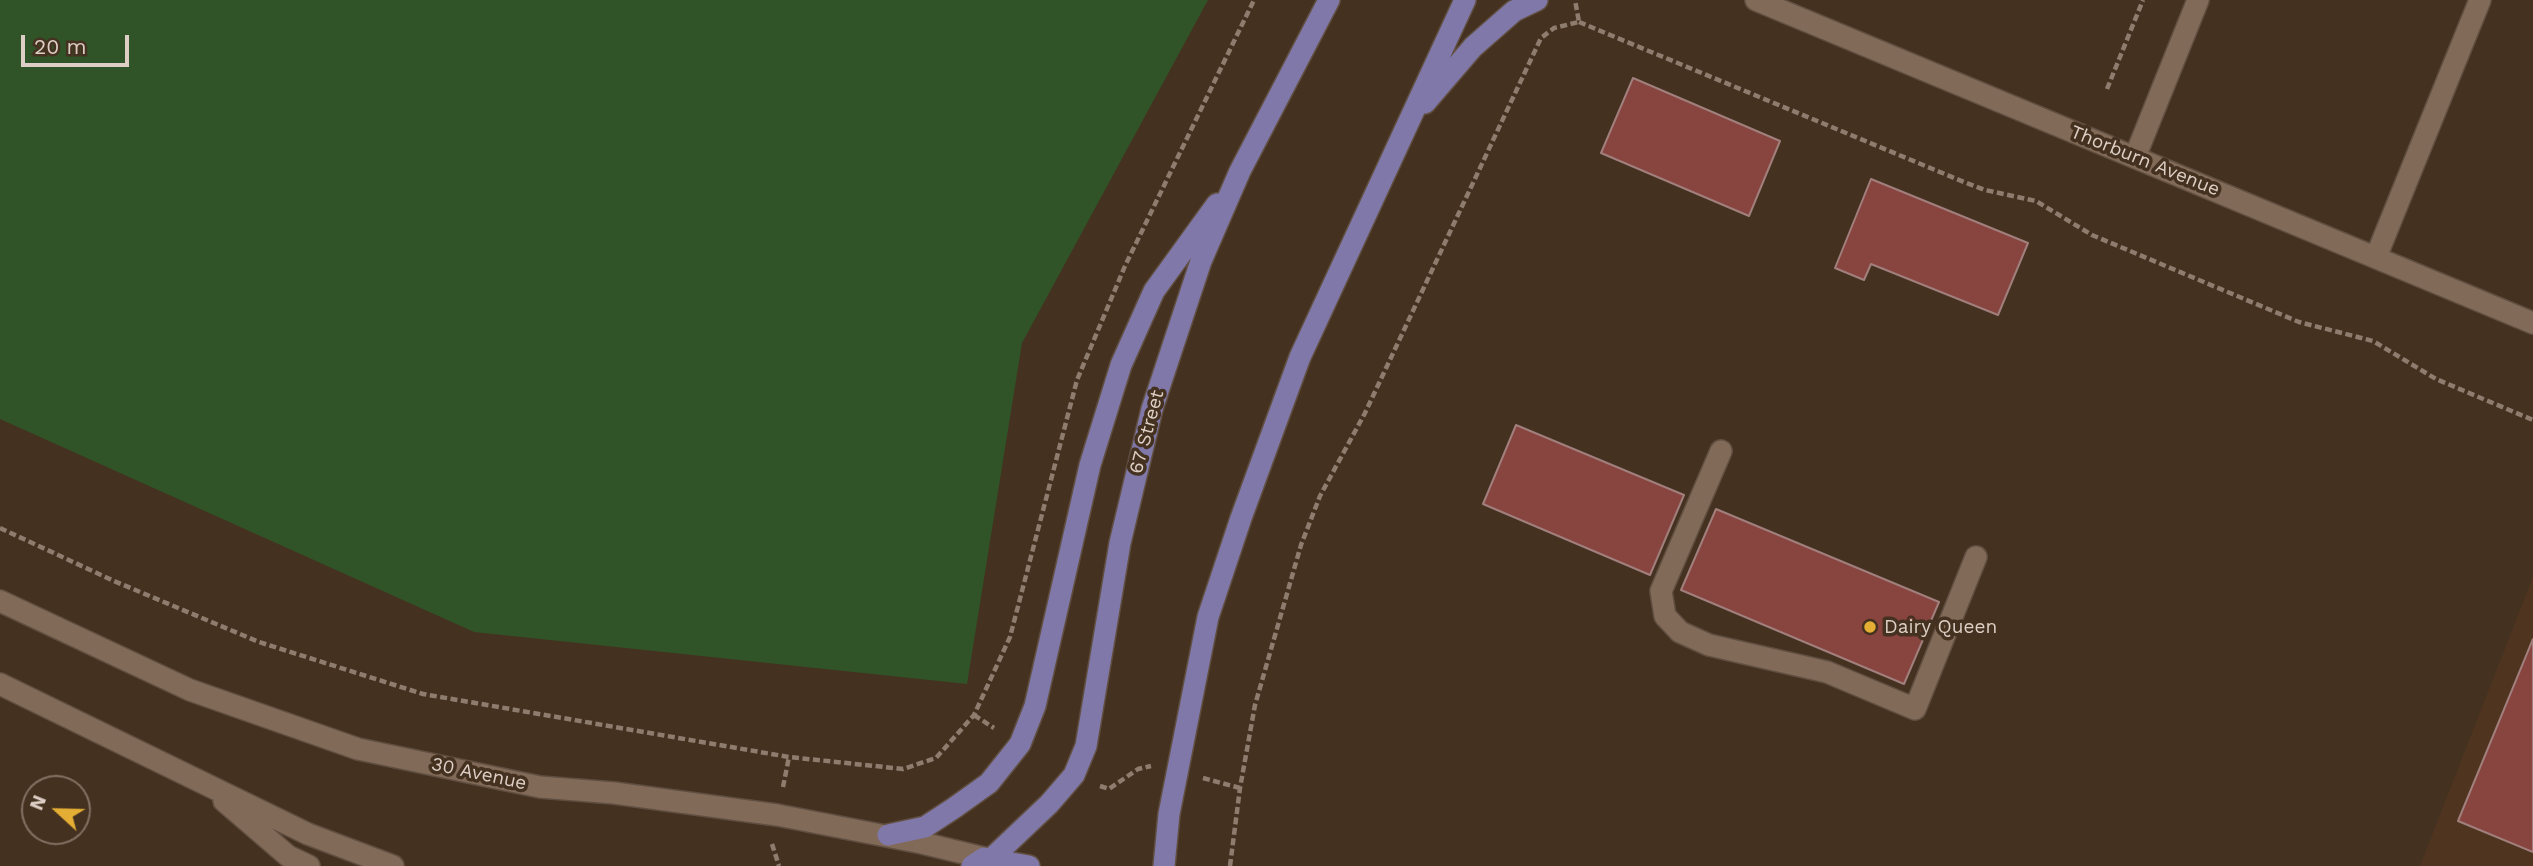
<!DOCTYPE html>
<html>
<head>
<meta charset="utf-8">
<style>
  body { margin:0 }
  #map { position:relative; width:2533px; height:866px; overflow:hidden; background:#453120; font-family:"Work Sans",sans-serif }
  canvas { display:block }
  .north { position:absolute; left:21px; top:775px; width:70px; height:70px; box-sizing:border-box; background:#453120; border:2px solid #827062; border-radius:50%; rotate:292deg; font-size:19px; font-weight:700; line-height:28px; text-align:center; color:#ddcfc5 }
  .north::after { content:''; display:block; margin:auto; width:24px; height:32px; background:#e4ae35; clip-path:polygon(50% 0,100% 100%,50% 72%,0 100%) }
  .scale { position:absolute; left:21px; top:35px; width:108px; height:32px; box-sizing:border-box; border:4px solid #ddcfc5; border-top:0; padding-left:9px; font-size:21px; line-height:24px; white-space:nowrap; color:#ddcfc5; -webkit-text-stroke:5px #453120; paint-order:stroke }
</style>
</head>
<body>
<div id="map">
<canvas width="2533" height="866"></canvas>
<div class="north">N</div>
<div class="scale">20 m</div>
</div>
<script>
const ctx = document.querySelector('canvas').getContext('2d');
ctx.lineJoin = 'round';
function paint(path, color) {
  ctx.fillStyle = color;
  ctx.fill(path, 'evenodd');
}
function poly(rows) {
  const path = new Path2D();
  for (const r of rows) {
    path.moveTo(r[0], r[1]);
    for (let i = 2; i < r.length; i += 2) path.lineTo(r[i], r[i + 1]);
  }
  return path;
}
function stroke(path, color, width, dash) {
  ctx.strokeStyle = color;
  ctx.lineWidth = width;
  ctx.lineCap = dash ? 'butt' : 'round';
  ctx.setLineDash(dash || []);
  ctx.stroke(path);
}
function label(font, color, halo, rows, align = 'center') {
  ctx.font = font + ' "Work Sans",sans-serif';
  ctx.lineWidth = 7;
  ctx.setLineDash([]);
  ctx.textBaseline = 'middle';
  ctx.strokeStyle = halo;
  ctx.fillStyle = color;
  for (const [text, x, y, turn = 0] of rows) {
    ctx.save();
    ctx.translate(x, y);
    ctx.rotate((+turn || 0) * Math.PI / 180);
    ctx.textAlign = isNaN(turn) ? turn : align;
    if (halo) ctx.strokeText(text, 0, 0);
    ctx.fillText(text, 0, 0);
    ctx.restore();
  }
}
paint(poly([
  [2533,577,2533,866,2420,866]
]), '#4f351f');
paint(poly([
  [0,0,1208,0,1022,343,967,684,474,632,0,419]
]), '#315328');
const building = poly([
  [1633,78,1780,141,1749,216,1601,153,1633,78],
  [1871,179,2028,243,1998,315,1871,264,1864,280,1835,268,1871,179],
  [1516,425,1684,495,1650,575,1483,504,1516,425],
  [1716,509,1939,602,1904,684,1681,590,1716,509],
  [2533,639,2533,852,2458,821,2533,639]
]);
paint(building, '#88443f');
stroke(building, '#a07f7c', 2);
const minor = poly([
  [1756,0,2533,323],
  [2135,157,2198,0],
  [2376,257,2480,0],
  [1721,451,1661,591,1665,616,1680,632,1709,645,1827,672,1915,709,1976,557],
  [0,601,190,690,358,749,540,787,614,793,777,815,922,843,984,858],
  [0,684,308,834,393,866],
  [224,801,288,856,309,866]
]);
const major = poly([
  [1425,103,1473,47,1514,11,1537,0],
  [888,835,925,827,954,808,989,783,1020,744,1035,706,1090,465,1121,365,1154,291,1217,204],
  [991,859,1049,804,1074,775,1086,746,1120,543,1152,409,1201,261,1240,171,1329,0],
  [972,866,984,858,1029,866],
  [1164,866,1169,814,1208,617,1241,518,1300,357,1465,0]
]);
stroke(minor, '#604f41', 24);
stroke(major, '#604f41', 24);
stroke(poly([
  [1579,22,1964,182,1985,190,2036,201,2092,235,2299,322,2373,341,2436,379,2533,420],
  [2107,89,2143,0],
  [0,528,114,581,259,642,423,694,789,757,903,769,936,758,974,715,1010,637,1077,380,1125,266,1254,0],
  [974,715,994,728],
  [1203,778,1240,788],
  [1100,786,1109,789,1138,769,1151,766],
  [783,787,789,757],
  [772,844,779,866],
  [1230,866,1240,788,1255,705,1301,545,1320,496,1365,413,1541,38,1554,28,1579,22,1575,0]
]), '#8e7d6f', 4.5, [7, 3.5]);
stroke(minor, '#826a58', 21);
stroke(major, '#7f78a9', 21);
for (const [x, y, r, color] of [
  [1870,627,7,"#e4ae35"]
]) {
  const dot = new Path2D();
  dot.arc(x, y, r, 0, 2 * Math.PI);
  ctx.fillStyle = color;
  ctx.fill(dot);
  stroke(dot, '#453120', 2.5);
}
label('19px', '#ddcfc5', '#453120', [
  ["Thorburn Avenue",2145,161,22],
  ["67 Street",1147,432,-75],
  ["30 Avenue",479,774,12]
]);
label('19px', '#ddcfc5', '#453120', [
  ["Dairy Queen",1884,627]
], 'left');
</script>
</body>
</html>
